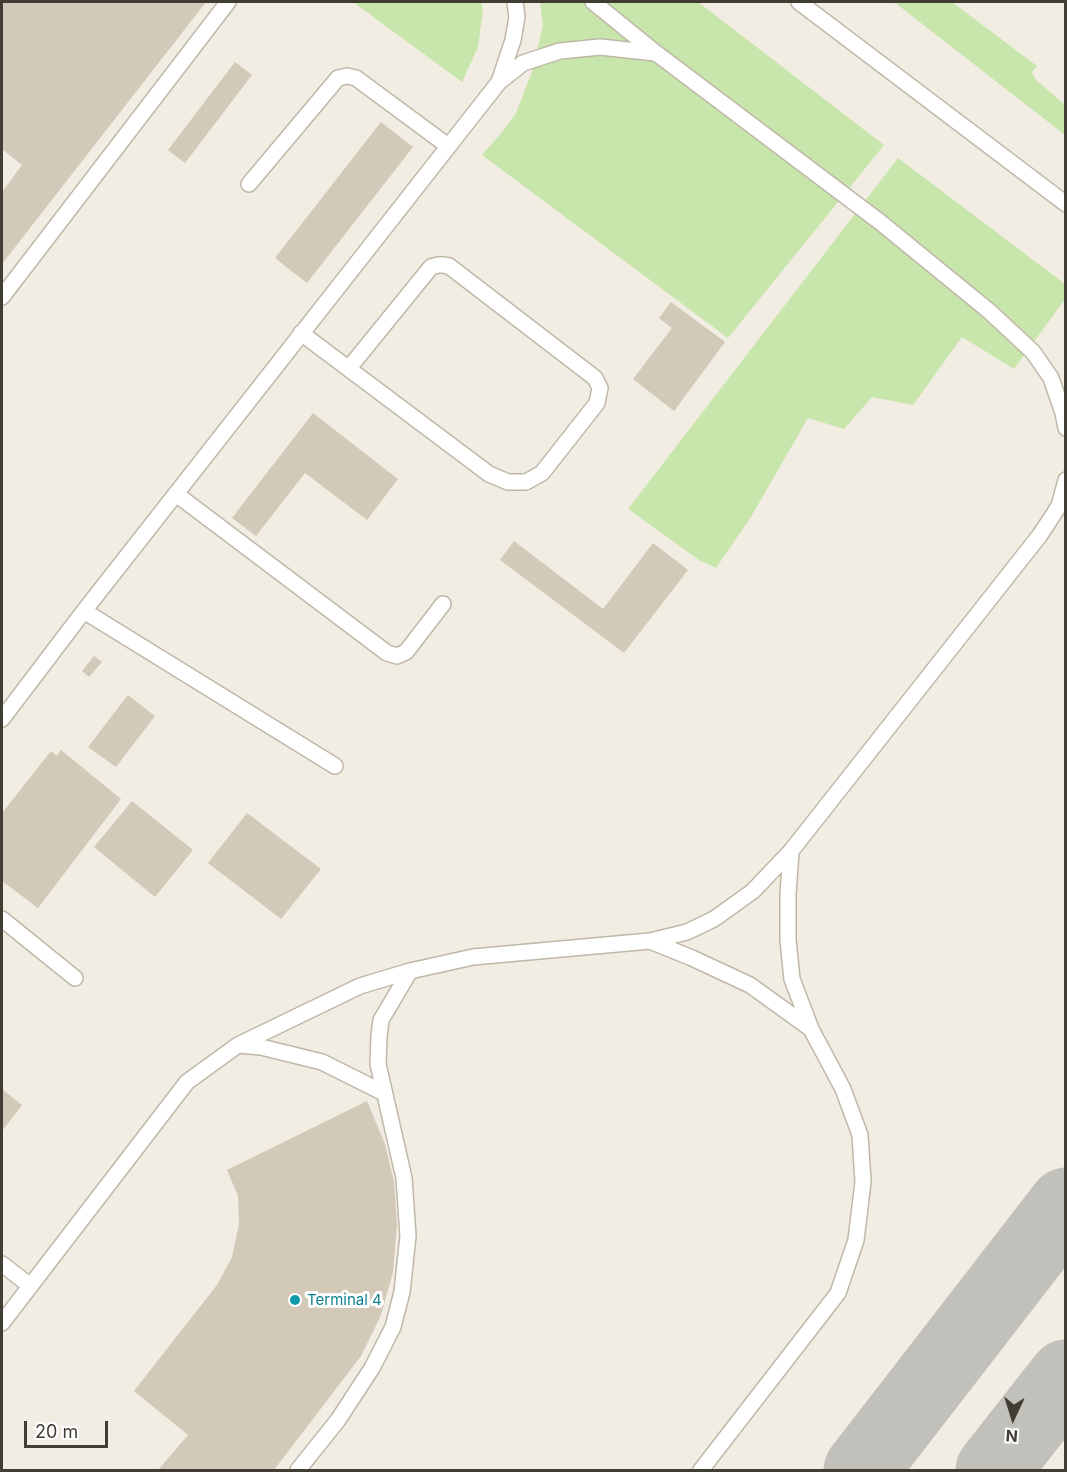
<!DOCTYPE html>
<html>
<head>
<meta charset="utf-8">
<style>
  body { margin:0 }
  #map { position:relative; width:1067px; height:1472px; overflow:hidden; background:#f1ede2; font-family:Inter,sans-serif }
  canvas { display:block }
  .frame { position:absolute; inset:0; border:3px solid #423d33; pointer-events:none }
  .north { position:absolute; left:983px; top:1388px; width:60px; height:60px; -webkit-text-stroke:4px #fff; paint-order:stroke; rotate:184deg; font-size:16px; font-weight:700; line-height:24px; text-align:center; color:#423d33 }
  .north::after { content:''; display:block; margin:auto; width:21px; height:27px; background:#423d33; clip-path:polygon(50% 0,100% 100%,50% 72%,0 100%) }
  .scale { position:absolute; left:24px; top:1421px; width:84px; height:27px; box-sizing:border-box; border:3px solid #423d33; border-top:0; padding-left:8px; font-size:18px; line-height:21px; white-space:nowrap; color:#423d33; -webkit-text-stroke:4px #fff; paint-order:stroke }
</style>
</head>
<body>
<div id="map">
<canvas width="1067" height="1472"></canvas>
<div class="frame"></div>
<div class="north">N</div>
<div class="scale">20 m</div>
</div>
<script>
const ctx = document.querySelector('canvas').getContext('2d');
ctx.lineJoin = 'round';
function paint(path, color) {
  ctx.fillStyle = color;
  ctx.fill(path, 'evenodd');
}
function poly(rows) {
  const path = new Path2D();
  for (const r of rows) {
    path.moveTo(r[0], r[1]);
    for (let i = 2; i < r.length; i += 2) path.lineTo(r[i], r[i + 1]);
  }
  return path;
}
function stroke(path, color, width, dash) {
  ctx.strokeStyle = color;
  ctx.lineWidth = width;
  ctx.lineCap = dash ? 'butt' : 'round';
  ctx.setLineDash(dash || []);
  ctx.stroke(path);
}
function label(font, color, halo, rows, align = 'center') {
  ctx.font = font + ' Inter,sans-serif';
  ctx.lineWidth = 6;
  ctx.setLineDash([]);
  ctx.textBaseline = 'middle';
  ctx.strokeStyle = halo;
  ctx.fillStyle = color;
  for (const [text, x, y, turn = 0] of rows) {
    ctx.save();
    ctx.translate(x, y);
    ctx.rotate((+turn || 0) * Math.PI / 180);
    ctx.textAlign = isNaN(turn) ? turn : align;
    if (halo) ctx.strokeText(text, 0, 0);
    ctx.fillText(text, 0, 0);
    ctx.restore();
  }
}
paint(poly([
  [353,2,481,2,483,9,478,47,462,82],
  [540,2,698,2,884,145,728,338,482,155,503,131,516,113,532,72,543,25],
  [894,2,952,2,1037,66,1032,72,1035,79,1065,105,1065,135],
  [898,158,1065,284,1065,299,1014,369,962,337,913,405,872,397,844,429,808,418,751,517,716,568,699,560,628,509]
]), '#c8e5ab');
stroke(poly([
  [861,1470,1066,1205],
  [993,1470,1066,1377]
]), '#c2c0ba', 75);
paint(poly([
  [2,2,206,2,2,264,2,192,22,165,2,149],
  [235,62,252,75,185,163,168,150],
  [381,122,413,147,307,283,275,258],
  [671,302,725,342,674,411,633,379,672,328,659,318],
  [313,413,398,479,367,520,305,473,256,536,232,518],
  [514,541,603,609,653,543,688,570,624,653,500,560],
  [94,656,102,662,89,677,82,671],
  [128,695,155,716,116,767,88,747],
  [61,750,121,799,38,908,2,881,2,813,51,751,57,756],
  [132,801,193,850,155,897,94,847],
  [247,813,321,869,281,919,208,863],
  [2,1089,22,1105,2,1131],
  [367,1101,385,1144,394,1182,397,1225,393,1272,381,1315,361,1356,274,1470,158,1470,188,1435,134,1391,217,1285,232,1257,239,1224,238,1196,227,1170]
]), '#d2c9b8');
const lane = poly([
  [593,2,656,53,880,222,989,311,1033,352,1051,378,1063,413,1066,428],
  [799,2,1066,204],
  [499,82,523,63,560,51,600,47,655,53],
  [249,184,338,78,347,76,356,78,448,146],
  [2,297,228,2],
  [301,333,489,474,508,482,526,482,542,473,597,403,600,388,595,378,449,266,443,265,438,265,431,267,349,368],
  [176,494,387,653,397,656,406,652,443,604],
  [84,611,335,766],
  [2,719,84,611,499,82,513,40,517,17,515,2],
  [2,919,75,978],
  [650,941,692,958,750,985,811,1029],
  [238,1045,261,1047,322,1062,384,1093],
  [2,1264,29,1285],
  [2,1323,187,1082,238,1045,360,986,410,971,473,957,650,941,687,932,714,919,753,891,791,851,1040,535,1059,506,1066,480],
  [298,1470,338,1420,372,1368,393,1327,402,1292,408,1236,404,1178,378,1064,379,1036,381,1020,410,971],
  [701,1470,838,1293,856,1240,863,1182,860,1135,843,1089,811,1029,792,979,788,940,788,894,791,851]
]);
stroke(lane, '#bfb8a8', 18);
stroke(lane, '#fff', 15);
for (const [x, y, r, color] of [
  [295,1300,6,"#0f9aa8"]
]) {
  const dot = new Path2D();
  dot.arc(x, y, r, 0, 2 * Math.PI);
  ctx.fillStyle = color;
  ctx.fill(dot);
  stroke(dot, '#fff', 2);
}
label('15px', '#0d838f', '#fff', [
  ["Terminal 4",307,1300]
], 'left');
</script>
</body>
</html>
